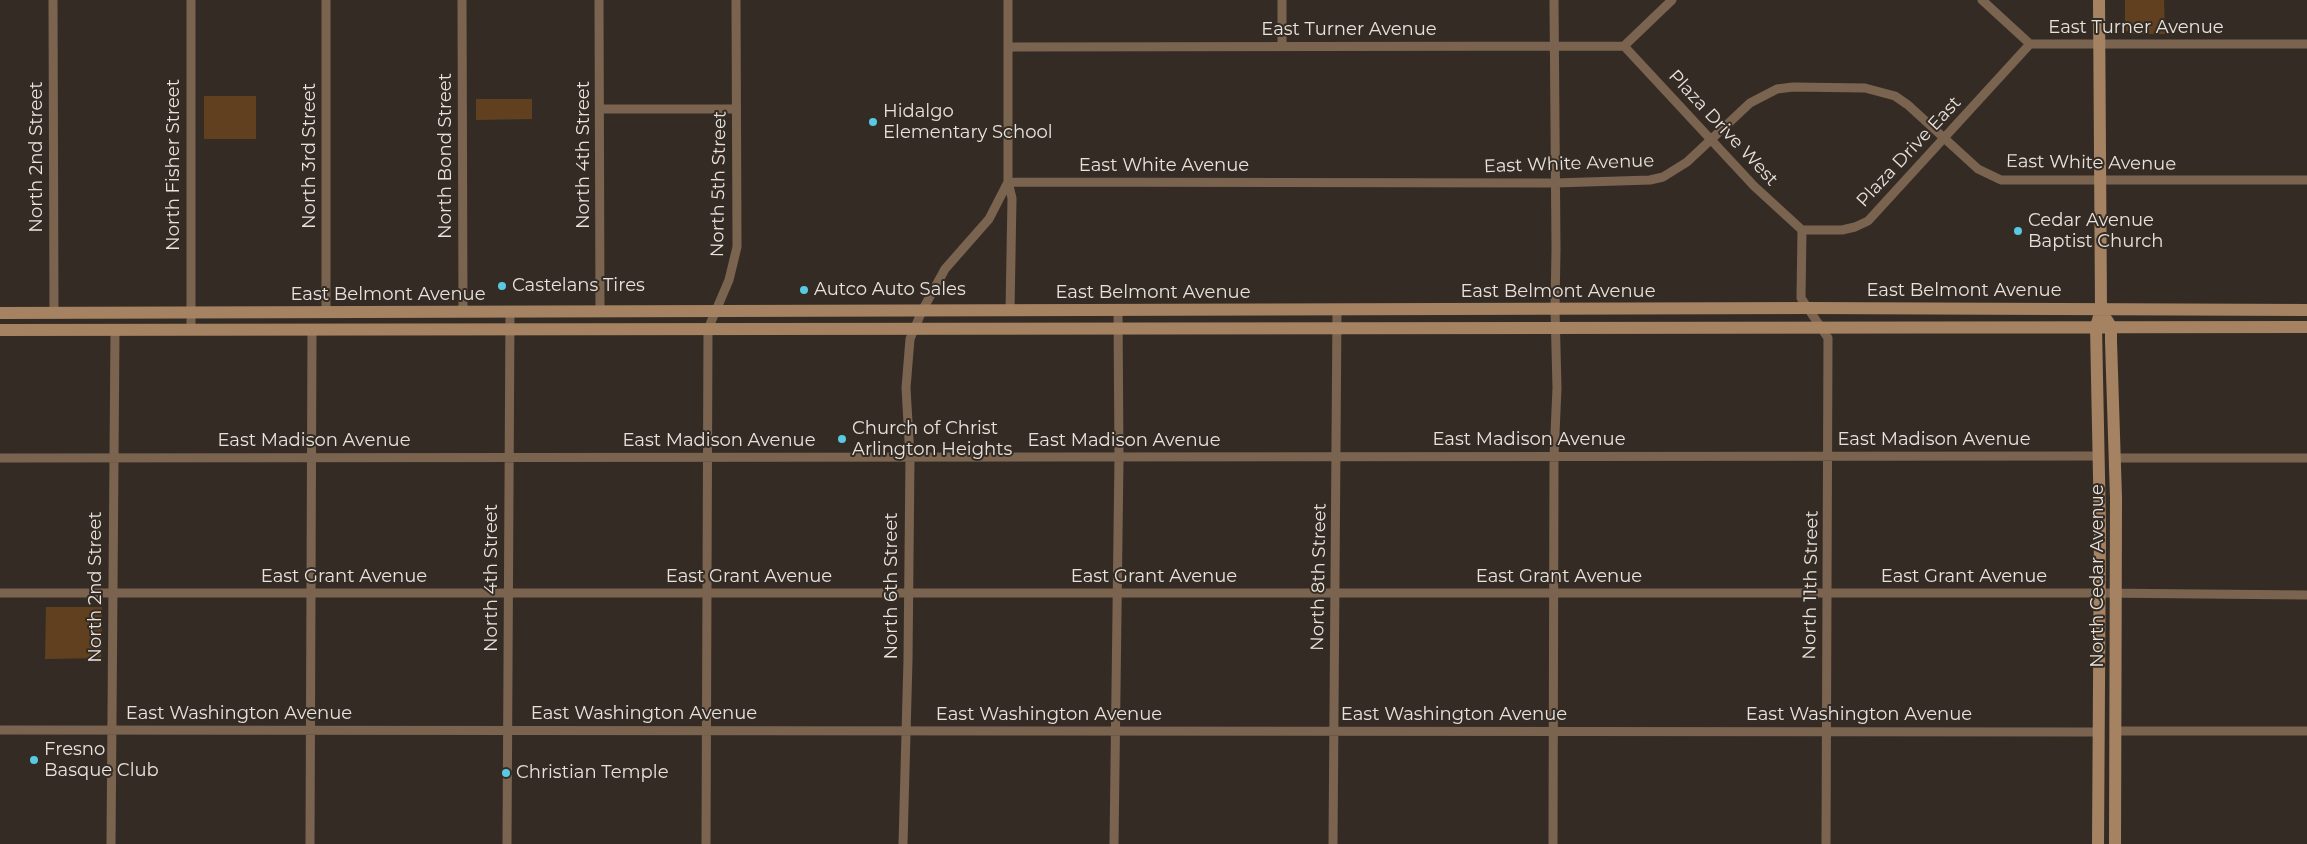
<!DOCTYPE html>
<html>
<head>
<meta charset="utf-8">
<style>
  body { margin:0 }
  canvas { display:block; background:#342c24 }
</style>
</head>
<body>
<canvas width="2307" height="844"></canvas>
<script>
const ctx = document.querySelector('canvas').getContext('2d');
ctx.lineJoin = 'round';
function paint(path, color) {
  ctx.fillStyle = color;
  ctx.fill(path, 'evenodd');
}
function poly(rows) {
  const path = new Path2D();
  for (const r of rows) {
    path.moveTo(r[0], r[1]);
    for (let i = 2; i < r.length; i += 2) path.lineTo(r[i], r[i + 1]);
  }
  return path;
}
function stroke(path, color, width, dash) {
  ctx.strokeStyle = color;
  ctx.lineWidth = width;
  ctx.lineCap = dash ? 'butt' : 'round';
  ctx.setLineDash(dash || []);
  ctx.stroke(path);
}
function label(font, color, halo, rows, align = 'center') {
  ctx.font = font + ' Montserrat,sans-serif';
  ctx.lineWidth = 4;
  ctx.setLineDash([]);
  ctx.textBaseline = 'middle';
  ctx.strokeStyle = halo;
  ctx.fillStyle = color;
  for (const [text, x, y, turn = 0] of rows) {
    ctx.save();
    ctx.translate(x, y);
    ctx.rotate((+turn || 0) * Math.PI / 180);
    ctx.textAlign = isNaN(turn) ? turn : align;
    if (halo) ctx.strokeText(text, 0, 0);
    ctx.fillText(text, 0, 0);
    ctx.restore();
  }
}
paint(poly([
  [2125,0,2164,0,2165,34,2130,34,2125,29],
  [204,96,256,96,256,139,204,139],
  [476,99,532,99,532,119,476,120],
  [46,607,102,607,101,658,45,659]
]), '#61401f');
stroke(poly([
  [53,0,54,313],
  [326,0,326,312],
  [462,0,463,312],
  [599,0,600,311],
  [1008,0,1008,182,1012,198,1010,311],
  [1282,0,1282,46],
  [1982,0,2030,44,2307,44],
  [1624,46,1754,186,1802,230],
  [1009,47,1624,46,1672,0],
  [600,109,736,109],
  [1802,230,1801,298,1828,338,1826,844],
  [1802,230,1842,230,1855,227,1868,221,2030,44],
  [191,330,191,0],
  [0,458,2099,456],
  [2115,458,2307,458],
  [0,593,2099,593,2307,595],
  [0,730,2099,732],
  [2116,731,2307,731],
  [111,844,115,330],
  [310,844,312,330],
  [507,844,510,312],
  [706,844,708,329,729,280,737,247,736,0],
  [903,844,908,660,910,457,906,388,910,339,922,311,945,269,989,219,1008,182,1555,183,1650,180,1663,177,1687,162,1750,103,1777,89,1793,87,1865,88,1895,96,1908,105,1978,169,2001,180,2307,180],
  [1114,844,1119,457,1118,311],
  [1333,844,1337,310],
  [1553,844,1554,456,1557,388,1555,309,1556,249,1554,0]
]), '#7a6450', 9);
stroke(poly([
  [0,313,1808,308,2307,310],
  [2107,320,2111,327,2111,341,2116,498,2115,844],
  [0,330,2307,327],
  [2098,844,2100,526,2096,327,2101,309,2099,0]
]), '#a58362', 12);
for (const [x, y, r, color] of [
  [873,122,5,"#57c9e2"],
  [2018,231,5,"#57c9e2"],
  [502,286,5,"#57c9e2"],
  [804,290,5,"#57c9e2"],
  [842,439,5,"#57c9e2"],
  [34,760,5,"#57c9e2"],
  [506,773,5,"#57c9e2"]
]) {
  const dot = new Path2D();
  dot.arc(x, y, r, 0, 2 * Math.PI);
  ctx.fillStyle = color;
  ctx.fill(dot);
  stroke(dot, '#342c24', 2);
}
label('18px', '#e8e2dd', '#342c24', [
  ["East Turner Avenue",2136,28],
  ["East Turner Avenue",1349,30],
  ["Plaza Drive West",1723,128,47],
  ["Plaza Drive East",1909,152,-47],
  ["North 4th Street",584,155,-90],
  ["North 3rd Street",310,156,-90],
  ["North Bond Street",446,156,-90],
  ["North 2nd Street",37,157,-90],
  ["East White Avenue",2091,163,1],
  ["East White Avenue",1569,164,-2],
  ["North Fisher Street",174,165,-90],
  ["East White Avenue",1164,166],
  ["North 5th Street",719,184,-89],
  ["East Belmont Avenue",1964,291],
  ["East Belmont Avenue",1558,292],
  ["East Belmont Avenue",1153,293],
  ["East Belmont Avenue",388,295],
  ["East Madison Avenue",1529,440],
  ["East Madison Avenue",1934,440],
  ["East Madison Avenue",314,441],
  ["East Madison Avenue",719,441],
  ["East Madison Avenue",1124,441],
  ["North Cedar Avenue",2098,576,-90],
  ["East Grant Avenue",344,577],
  ["East Grant Avenue",749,577],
  ["East Grant Avenue",1154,577],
  ["North 8th Street",1319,577,-89],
  ["East Grant Avenue",1559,577],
  ["East Grant Avenue",1964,577],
  ["North 4th Street",492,578,-90],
  ["North 11th Street",1811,585,-89],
  ["North 6th Street",892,586,-90],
  ["North 2nd Street",96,587,-90],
  ["East Washington Avenue",239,714],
  ["East Washington Avenue",644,714],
  ["East Washington Avenue",1049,715],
  ["East Washington Avenue",1454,715],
  ["East Washington Avenue",1859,715]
]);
label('18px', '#e8e2dd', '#342c24', [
  ["Hidalgo",883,112],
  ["Elementary School",883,133],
  ["Cedar Avenue",2028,221],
  ["Baptist Church",2028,242],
  ["Castelans Tires",512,286],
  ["Autco Auto Sales",814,290],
  ["Church of Christ",852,429],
  ["Arlington Heights",852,450],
  ["Fresno",44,750],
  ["Basque Club",44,771],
  ["Christian Temple",516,773]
], 'left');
</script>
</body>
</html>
